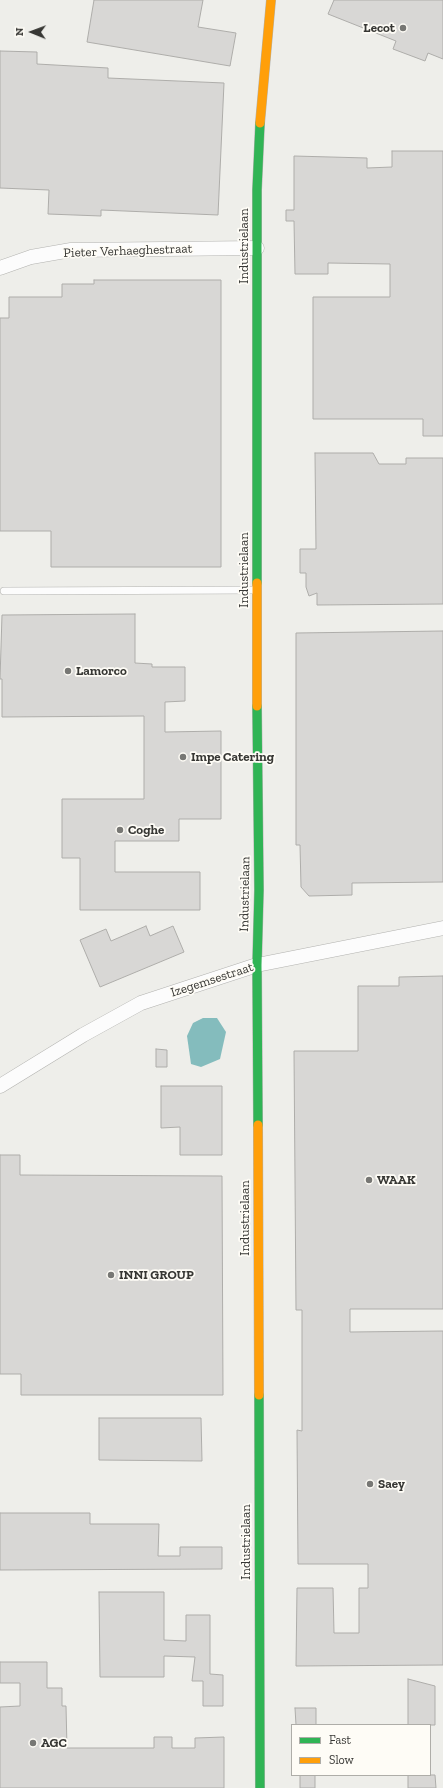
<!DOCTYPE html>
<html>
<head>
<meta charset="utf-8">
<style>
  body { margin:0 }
  #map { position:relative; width:443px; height:1788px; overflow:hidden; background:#eeeeea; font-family:"Zilla Slab",serif }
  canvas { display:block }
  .legend { position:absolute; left:291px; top:1724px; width:140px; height:52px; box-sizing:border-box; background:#fefcf6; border:1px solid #aeada8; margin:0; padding:5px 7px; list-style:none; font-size:12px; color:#373734 }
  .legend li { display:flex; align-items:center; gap:8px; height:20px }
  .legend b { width:20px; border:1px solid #aeada8 }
  .north { position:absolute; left:12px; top:12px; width:40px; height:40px; -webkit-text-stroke:3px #fefcf6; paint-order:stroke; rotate:271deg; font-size:11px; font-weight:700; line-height:16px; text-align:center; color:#373734 }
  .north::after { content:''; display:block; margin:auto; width:14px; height:18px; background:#373734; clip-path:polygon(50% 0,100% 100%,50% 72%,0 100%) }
</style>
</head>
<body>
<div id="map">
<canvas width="443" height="1788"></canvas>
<ul class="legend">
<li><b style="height:5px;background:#30b455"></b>Fast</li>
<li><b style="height:5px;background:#ff9f0a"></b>Slow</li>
</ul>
<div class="north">N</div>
</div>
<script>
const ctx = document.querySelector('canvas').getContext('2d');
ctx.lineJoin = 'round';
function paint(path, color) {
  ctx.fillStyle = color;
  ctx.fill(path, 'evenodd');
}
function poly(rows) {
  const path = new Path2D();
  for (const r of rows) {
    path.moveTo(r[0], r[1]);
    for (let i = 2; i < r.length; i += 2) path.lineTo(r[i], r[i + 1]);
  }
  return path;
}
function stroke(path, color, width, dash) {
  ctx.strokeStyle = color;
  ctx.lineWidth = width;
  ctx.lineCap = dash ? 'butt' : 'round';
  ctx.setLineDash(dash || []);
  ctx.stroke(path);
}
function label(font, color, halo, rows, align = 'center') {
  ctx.font = font + ' "Zilla Slab",serif';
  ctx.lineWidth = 3.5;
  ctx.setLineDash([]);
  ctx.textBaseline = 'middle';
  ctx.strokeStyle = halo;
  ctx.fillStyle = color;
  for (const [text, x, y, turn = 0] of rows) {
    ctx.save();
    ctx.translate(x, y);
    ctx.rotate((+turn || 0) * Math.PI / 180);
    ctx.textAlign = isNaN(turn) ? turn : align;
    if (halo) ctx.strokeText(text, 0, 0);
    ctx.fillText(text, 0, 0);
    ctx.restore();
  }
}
paint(poly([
  [203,1018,217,1018,226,1032,220,1059,201,1067,191,1064,187,1036,193,1023]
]), '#84bcbd');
const building = poly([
  [94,0,203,0,198,27,236,33,230,66,87,42,94,0],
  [334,0,443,0,443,59,428,53,425,61,393,49,396,41,328,14,334,0],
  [0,51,37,52,37,64,108,68,108,78,224,83,218,215,101,210,101,216,48,214,49,190,0,188,0,51],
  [392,151,443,151,443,436,423,436,423,419,313,419,313,297,390,297,390,264,328,263,328,274,295,274,294,221,286,221,286,210,294,210,294,156,367,158,367,168,392,167,392,151],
  [94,280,221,280,221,567,51,567,51,531,0,531,0,318,9,318,9,297,62,297,62,284,94,284,94,280],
  [315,453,373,453,379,464,406,464,406,458,443,458,443,604,317,605,317,593,309,596,306,587,306,573,300,573,300,549,316,549,315,453],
  [135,614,135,663,152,664,152,667,185,667,185,701,165,702,165,732,221,731,221,819,179,819,179,841,115,841,115,872,200,872,200,910,80,910,80,858,62,858,62,799,144,799,144,716,2,717,2,679,0,679,2,615,135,614],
  [443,631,443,882,352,883,352,895,309,896,301,887,300,845,296,845,296,633,443,631],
  [146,926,150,936,173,926,184,952,100,987,80,940,106,929,111,941,146,926],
  [443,976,443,1309,350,1309,350,1332,443,1331,443,1665,296,1666,297,1588,333,1588,334,1633,359,1633,359,1588,368,1588,368,1564,298,1564,297,1430,302,1431,302,1310,296,1310,294,1051,358,1051,358,986,399,986,399,977,443,976],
  [156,1049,167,1050,167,1067,156,1067,156,1049],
  [161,1086,222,1086,222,1155,180,1155,180,1127,161,1128,161,1086],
  [0,1155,20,1155,20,1175,222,1176,223,1395,21,1395,21,1374,0,1374,0,1155],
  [99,1418,201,1418,202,1461,99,1460,99,1418],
  [0,1513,90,1513,90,1524,159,1524,158,1556,180,1556,180,1547,222,1547,222,1569,0,1570,0,1513],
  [99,1592,164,1592,164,1640,186,1641,186,1615,210,1615,210,1674,223,1675,223,1706,203,1706,203,1681,192,1681,195,1657,164,1656,164,1677,100,1677,99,1592],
  [0,1662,47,1662,47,1688,62,1688,62,1706,66,1706,67,1748,154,1748,154,1737,172,1737,172,1748,195,1748,195,1738,224,1737,224,1788,0,1788,0,1707,20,1706,20,1683,0,1683,0,1662],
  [408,1679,435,1686,435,1725,408,1725,408,1679],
  [295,1708,316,1708,316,1725,296,1725,295,1708],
  [300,1775,315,1775,315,1788,300,1788,300,1775],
  [408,1775,435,1775,436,1788,408,1788,408,1775]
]);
paint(building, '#d8d7d5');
stroke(building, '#aeadaa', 1);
const lane = poly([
  [4,591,257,590]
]);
const street = poly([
  [0,268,31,257,71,250,257,248],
  [0,1086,83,1035,141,1003,257,965,443,928]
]);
const fast = poly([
  [257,583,257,190,260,123],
  [257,706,259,890,257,965,258,1125],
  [259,1395,260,1788]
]);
const slow = poly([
  [260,123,271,0],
  [257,583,257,706],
  [258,1125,259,1395]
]);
stroke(lane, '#b2b2af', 8);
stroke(street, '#b2b2af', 15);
stroke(fast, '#b2b2af', 10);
stroke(slow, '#b2b2af', 10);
stroke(lane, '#fcfcfc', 7);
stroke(street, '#fcfcfc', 14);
stroke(fast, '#30b455', 9);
stroke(slow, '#ff9f0a', 9);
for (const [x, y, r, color] of [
  [403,28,4,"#777774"],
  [68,671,4,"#777774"],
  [183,757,4,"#777774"],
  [120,830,4,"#777774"],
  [369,1180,4,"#777774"],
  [111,1275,4,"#777774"],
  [370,1484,4,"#777774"],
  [33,1743,4,"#777774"]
]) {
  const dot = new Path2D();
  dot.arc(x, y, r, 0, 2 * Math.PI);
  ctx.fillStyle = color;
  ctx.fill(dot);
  stroke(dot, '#fefcf6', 1.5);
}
label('bold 13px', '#373734', '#fefcf6', [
  ["Lecot",395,28,"right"],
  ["Lamorco",76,671],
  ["Impe Catering",191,757],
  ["Coghe",128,830],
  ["WAAK",377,1180],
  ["INNI GROUP",119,1275],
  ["Saey",378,1484],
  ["AGC",41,1743]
], 'left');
label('13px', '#373734', '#fefcf6', [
  ["Industrielaan",244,246,-90],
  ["Pieter Verhaeghestraat",128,251,-2],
  ["Industrielaan",244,570,-90],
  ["Industrielaan",245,894,-89],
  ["Izegemsestraat",212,980,-18],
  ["Industrielaan",245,1218,-90],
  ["Industrielaan",246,1542,-90]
]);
</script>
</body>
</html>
